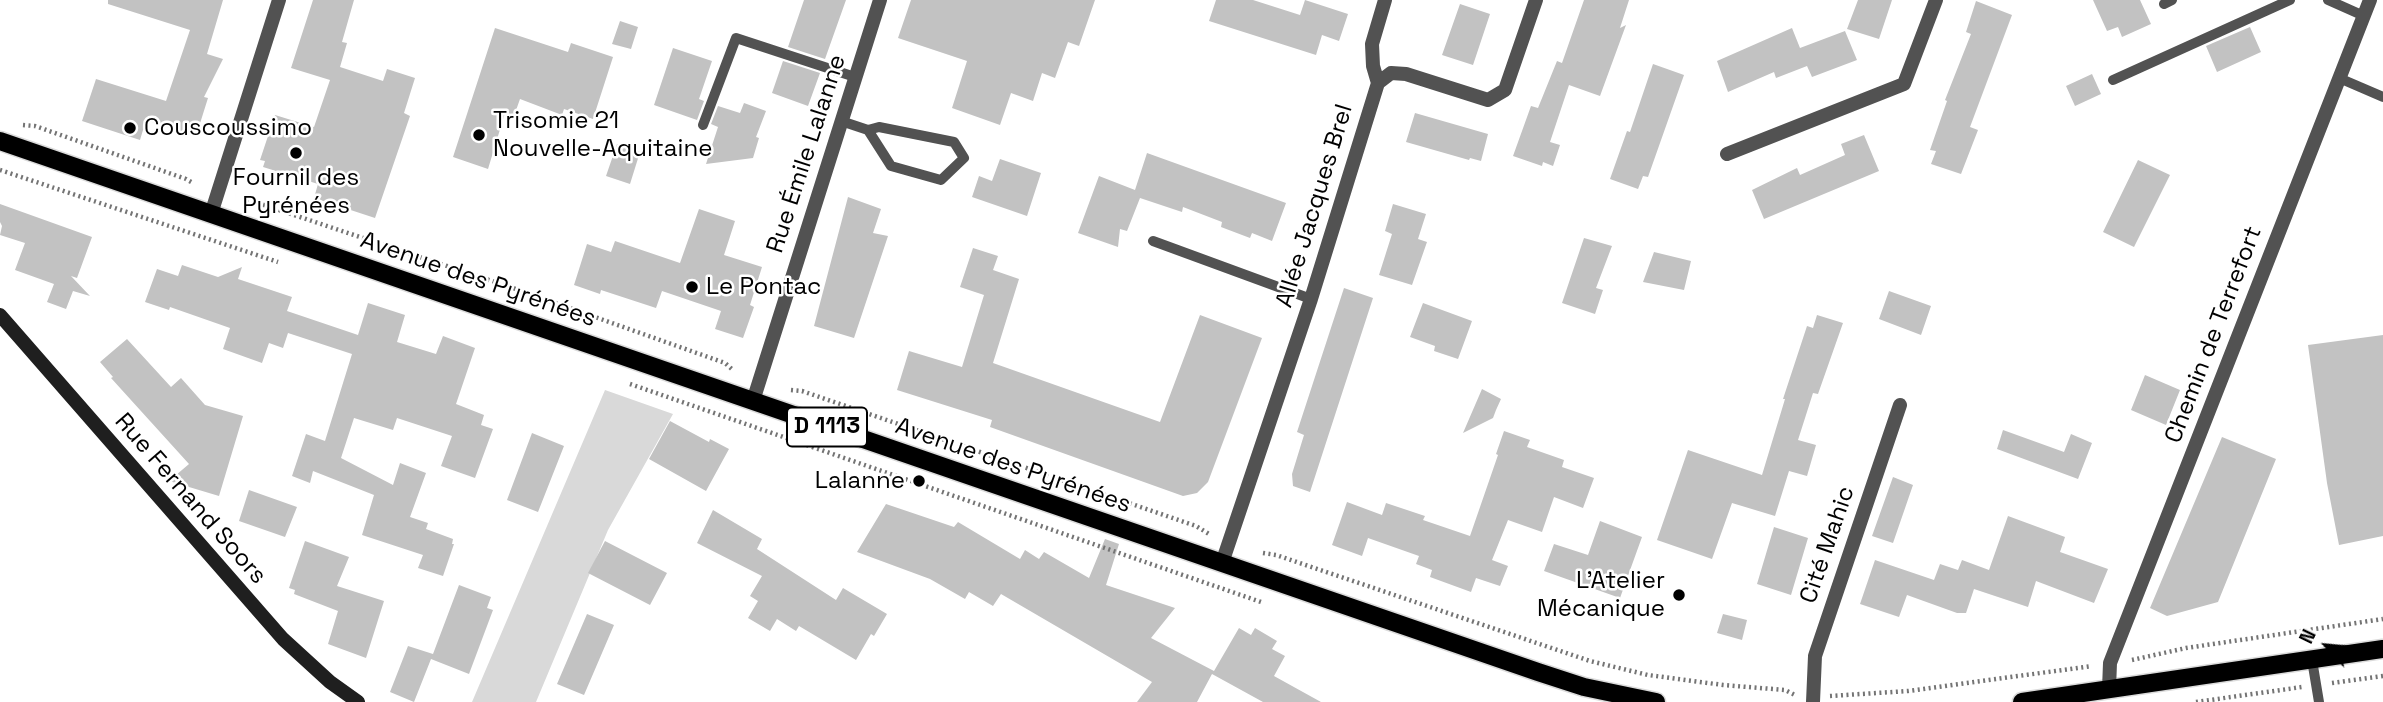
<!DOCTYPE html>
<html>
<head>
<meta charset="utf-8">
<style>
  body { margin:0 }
  #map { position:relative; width:2383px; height:702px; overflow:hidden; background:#fff; font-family:"Space Grotesk",sans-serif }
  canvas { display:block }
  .north { position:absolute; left:2292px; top:611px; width:70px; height:70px; -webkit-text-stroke:5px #fff; paint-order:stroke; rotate:296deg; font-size:19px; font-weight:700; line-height:28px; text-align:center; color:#000 }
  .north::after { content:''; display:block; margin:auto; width:24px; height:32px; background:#000; clip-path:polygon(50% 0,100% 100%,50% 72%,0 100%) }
</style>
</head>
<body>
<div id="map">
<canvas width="2383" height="702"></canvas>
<div class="north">N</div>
</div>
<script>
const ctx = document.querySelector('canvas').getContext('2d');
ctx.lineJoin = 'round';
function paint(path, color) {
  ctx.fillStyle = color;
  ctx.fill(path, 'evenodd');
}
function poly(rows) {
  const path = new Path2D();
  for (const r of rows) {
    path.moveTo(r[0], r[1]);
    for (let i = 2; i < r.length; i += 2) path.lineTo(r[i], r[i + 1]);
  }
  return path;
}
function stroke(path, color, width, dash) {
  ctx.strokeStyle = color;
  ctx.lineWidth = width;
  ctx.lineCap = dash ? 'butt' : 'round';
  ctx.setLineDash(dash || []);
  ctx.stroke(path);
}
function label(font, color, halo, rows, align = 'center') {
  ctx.font = font + ' "Space Grotesk",sans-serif';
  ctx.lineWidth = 5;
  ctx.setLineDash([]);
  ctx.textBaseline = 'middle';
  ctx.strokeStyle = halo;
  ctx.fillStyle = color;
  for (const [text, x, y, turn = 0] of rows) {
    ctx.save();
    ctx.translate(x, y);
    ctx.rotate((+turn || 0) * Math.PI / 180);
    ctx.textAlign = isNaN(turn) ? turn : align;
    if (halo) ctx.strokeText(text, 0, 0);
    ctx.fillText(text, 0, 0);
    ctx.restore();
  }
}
paint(poly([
  [605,390,673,414,608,530,536,702,472,702]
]), '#d9d9d9');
paint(poly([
  [108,0,223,0,207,54,223,59,204,97,208,98,197,133,189,130,188,134,146,120,140,140,82,121,96,79,166,101,190,30,108,4],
  [313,0,354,0,342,42,347,43,340,67,383,81,387,69,415,78,404,113,410,116,375,218,314,198,318,184,263,167,265,161,260,160,275,115,314,127,330,80,291,68],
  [804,0,846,0,825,59,788,47],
  [911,0,1095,0,1079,46,1068,42,1055,78,1042,73,1033,101,1011,93,1000,125,952,108,967,61,898,38],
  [1216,0,1253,0,1300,15,1305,0,1348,14,1339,41,1322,35,1316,55,1209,21],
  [1584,0,1629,0,1620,28,1626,25,1600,96,1569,85,1550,142,1560,145,1553,166,1543,162,1542,166,1513,156,1531,106,1538,108,1557,61,1562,63],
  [1858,0,1892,0,1879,39,1847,29],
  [2093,0,2140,0,2151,24,2122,37,2118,27,2107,31],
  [1976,1,2012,15,1970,127,1978,130,1961,174,1931,164,1936,151,1930,150,1947,101,1945,100,1971,34,1966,32],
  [1460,4,1490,14,1473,65,1442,55],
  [620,21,638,27,631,49,612,44],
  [2250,27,2261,52,2217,72,2206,46],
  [495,28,568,52,571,43,613,57,593,119,564,109,562,115,520,99,514,116,505,113,488,169,453,157],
  [1792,28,1800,48,1845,31,1857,60,1812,77,1807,66,1776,78,1774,72,1728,92,1717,61],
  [673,48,712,61,699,99,704,101,697,120,654,105],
  [783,61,820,73,808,106,772,93],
  [1653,64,1684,75,1648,177,1643,176,1638,189,1610,179,1627,131,1630,132],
  [2092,74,2101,94,2075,106,2066,86],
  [744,103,766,111,756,137,759,138,753,158,706,164,718,127,711,124,718,106,740,113],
  [1415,113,1488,134,1481,161,1470,158,1469,160,1406,142],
  [1864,135,1879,171,1764,219,1752,190,1797,168,1800,175,1845,155,1841,144],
  [617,144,640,152,630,184,606,176],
  [1147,153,1286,203,1272,241,1252,233,1250,238,1221,227,1222,222,1183,207,1182,212,1140,198,1127,231,1120,229,1118,247,1078,233,1099,176,1135,190],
  [1000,159,1041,173,1027,216,972,197,979,176,992,181],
  [2138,160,2170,175,2134,247,2103,232],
  [848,197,881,209,873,233,888,236,854,338,814,326],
  [0,204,92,237,77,278,71,276,90,296,73,291,66,309,47,302,54,284,15,270,25,243,0,235,2,226,0,222],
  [1393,204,1426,214,1418,239,1427,242,1412,285,1379,275,1392,234,1385,231],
  [699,209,735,221,724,255,762,267,750,305,754,307,743,338,715,329,721,311,662,291,656,308,601,290,600,294,574,285,587,244,611,252,615,241,680,263],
  [1584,238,1612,246,1596,288,1603,290,1595,314,1562,303],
  [973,248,998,256,993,270,1019,279,993,363,1160,422,1200,315,1262,338,1208,482,1197,493,1183,496,990,427,992,420,897,390,909,351,962,367,984,295,960,287],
  [1654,252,1691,261,1684,290,1643,282],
  [182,265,218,277,242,267,238,279,292,297,287,311,358,335,368,303,405,315,397,342,436,354,443,336,475,348,456,404,484,415,481,425,493,429,475,478,441,466,452,436,397,418,393,430,354,418,341,458,393,485,400,463,426,473,410,517,428,523,426,529,453,539,452,544,454,544,443,576,418,568,423,555,362,535,374,495,313,471,310,483,292,476,306,434,325,441,352,354,288,333,283,348,269,343,262,363,223,349,230,328,170,307,169,310,145,302,157,269,178,276],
  [1344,288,1373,298,1310,492,1293,486,1292,474,1304,435,1297,432],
  [1889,291,1931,306,1921,335,1879,319],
  [1423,303,1472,321,1458,359,1434,351,1435,346,1410,337],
  [1817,315,1843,323,1818,394,1813,393,1798,440,1816,445,1807,476,1789,471,1775,516,1732,503,1712,559,1657,540,1688,450,1762,475,1785,399,1783,399,1807,326,1813,328],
  [2383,335,2383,536,2339,545,2327,483,2308,345],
  [127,339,171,387,181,378,205,405,243,416,219,496,169,481,189,464,111,378,113,377,100,362],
  [2145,375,2180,390,2166,425,2131,410],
  [1482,389,1501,399,1496,410,1493,418,1463,433],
  [670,421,709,442,710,439,729,449,706,491,649,459],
  [2003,430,2064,452,2071,434,2092,443,2078,479,1997,449],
  [1504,431,1530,440,1527,447,1564,460,1562,467,1594,478,1583,508,1554,497,1542,532,1508,520,1492,560,1508,566,1500,586,1476,578,1471,592,1430,577,1432,570,1416,564,1419,556,1368,538,1362,556,1332,545,1347,502,1382,515,1386,503,1425,516,1423,520,1470,536,1498,455,1496,454],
  [532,433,564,446,538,512,507,500],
  [2222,437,2276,459,2218,602,2167,616,2150,608],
  [1893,477,1913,485,1893,543,1872,536],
  [249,490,297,507,285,537,239,521],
  [886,504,954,527,958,522,1020,559,1025,550,1039,559,1044,552,1089,578,1105,539,1119,544,1106,585,1175,608,1151,638,1214,671,1239,628,1251,635,1255,628,1277,641,1272,649,1285,656,1274,676,1321,702,1263,702,1212,674,1197,702,1137,702,1152,682,1001,594,993,606,969,592,965,599,930,579,857,552],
  [713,510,762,539,757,549,836,600,843,588,887,614,874,636,871,634,856,660,799,626,796,631,777,619,770,631,748,618,758,601,750,596,762,576,697,543],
  [2008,516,2065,537,2060,552,2108,569,2094,603,2036,581,2028,607,1974,589,1966,613,1957,613,1907,595,1899,617,1860,604,1875,560,1934,580,1940,564,1958,570,1962,560,1989,570],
  [1600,521,1642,537,1620,598,1544,571,1554,544,1588,555],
  [1774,527,1808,538,1791,595,1757,584],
  [305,541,349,557,337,586,384,601,366,658,328,644,338,611,294,594,295,590,289,588],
  [605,541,667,573,650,605,588,573],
  [459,585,491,597,487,608,493,610,469,674,431,659,414,702,390,692,408,646,433,654],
  [587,614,614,625,584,695,557,684],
  [1723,614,1747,620,1742,640,1717,633]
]), '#c2c2c2');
const primary = poly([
  [0,141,1538,672,1584,687,1656,702],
  [2022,702,2383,649]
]);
stroke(primary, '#dbdbdb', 21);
stroke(poly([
  [23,125,35,126,186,179,193,183],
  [0,170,278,262],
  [247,202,255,202,516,289,725,363,734,371],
  [630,384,1261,602],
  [791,390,802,391,1196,526,1209,534],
  [1263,553,1276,555,1590,661,1648,675,1723,685,1785,690,1797,696],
  [2132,660,2186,648,2383,619],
  [2332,683,2383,676],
  [1830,696,1908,691,2092,666],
  [2196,702,2302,687]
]), '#747474', 4.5, [2, 3.5]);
stroke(poly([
  [2328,0,2364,16],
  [2164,4,2172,0],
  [2339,78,2383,97],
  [2113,80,2290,0],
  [841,121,868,130,891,166,941,180,964,158,954,142,879,127,868,130],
  [703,125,736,38,855,77],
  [1153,241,1311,299],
  [2312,660,2319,702]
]), '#525252', 10);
stroke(poly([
  [1378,83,1373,66,1372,44,1385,0],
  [1727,154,1904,84,1936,0],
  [211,214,279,0],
  [753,401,880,0],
  [1222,563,1311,299,1378,83,1391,73,1406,74,1488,100,1505,90,1536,0],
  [2109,689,2110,663,2370,0],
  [1813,702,1815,656,1900,405]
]), '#525252', 14);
stroke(poly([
  [0,315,283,639,330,682,358,702]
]), '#1f1f1f', 14);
stroke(primary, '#000', 18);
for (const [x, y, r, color] of [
  [130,128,7,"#000"],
  [479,135,7,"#000"],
  [296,153,7,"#000"],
  [692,287,7,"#000"],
  [919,481,7,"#000"],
  [1679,595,7,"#000"]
]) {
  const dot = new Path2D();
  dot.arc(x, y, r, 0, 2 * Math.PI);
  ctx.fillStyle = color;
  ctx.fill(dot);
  stroke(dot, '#fff', 2.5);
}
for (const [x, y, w] of [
  [827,427,80]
]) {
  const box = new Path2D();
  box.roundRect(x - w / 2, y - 19.5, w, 39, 5);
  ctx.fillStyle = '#fff';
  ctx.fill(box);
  stroke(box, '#000', 2);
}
label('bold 23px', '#000', null, [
  ["D 1113",827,427]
]);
label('24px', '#000', '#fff', [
  ["Trisomie 21",493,121],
  ["Nouvelle-Aquitaine",493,149],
  ["Couscoussimo",144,128],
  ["Fournil des",296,178,"center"],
  ["Pyrénées",296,206,"center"],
  ["Le Pontac",706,287],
  ["Lalanne",905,481,"right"],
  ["L'Atelier",1665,581,"right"],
  ["Mécanique",1665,609,"right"]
], 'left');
label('24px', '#000', '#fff', [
  ["Rue Émile Lalanne",807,154,-72],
  ["Allée Jacques Brel",1315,206,-73],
  ["Avenue des Pyrénées",478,280,19],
  ["Chemin de Terrefort",2214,335,-69],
  ["Avenue des Pyrénées",1013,466,19],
  ["Rue Fernand Soors",190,499,49],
  ["Cité Mahic",1828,545,-71]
]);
</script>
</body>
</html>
